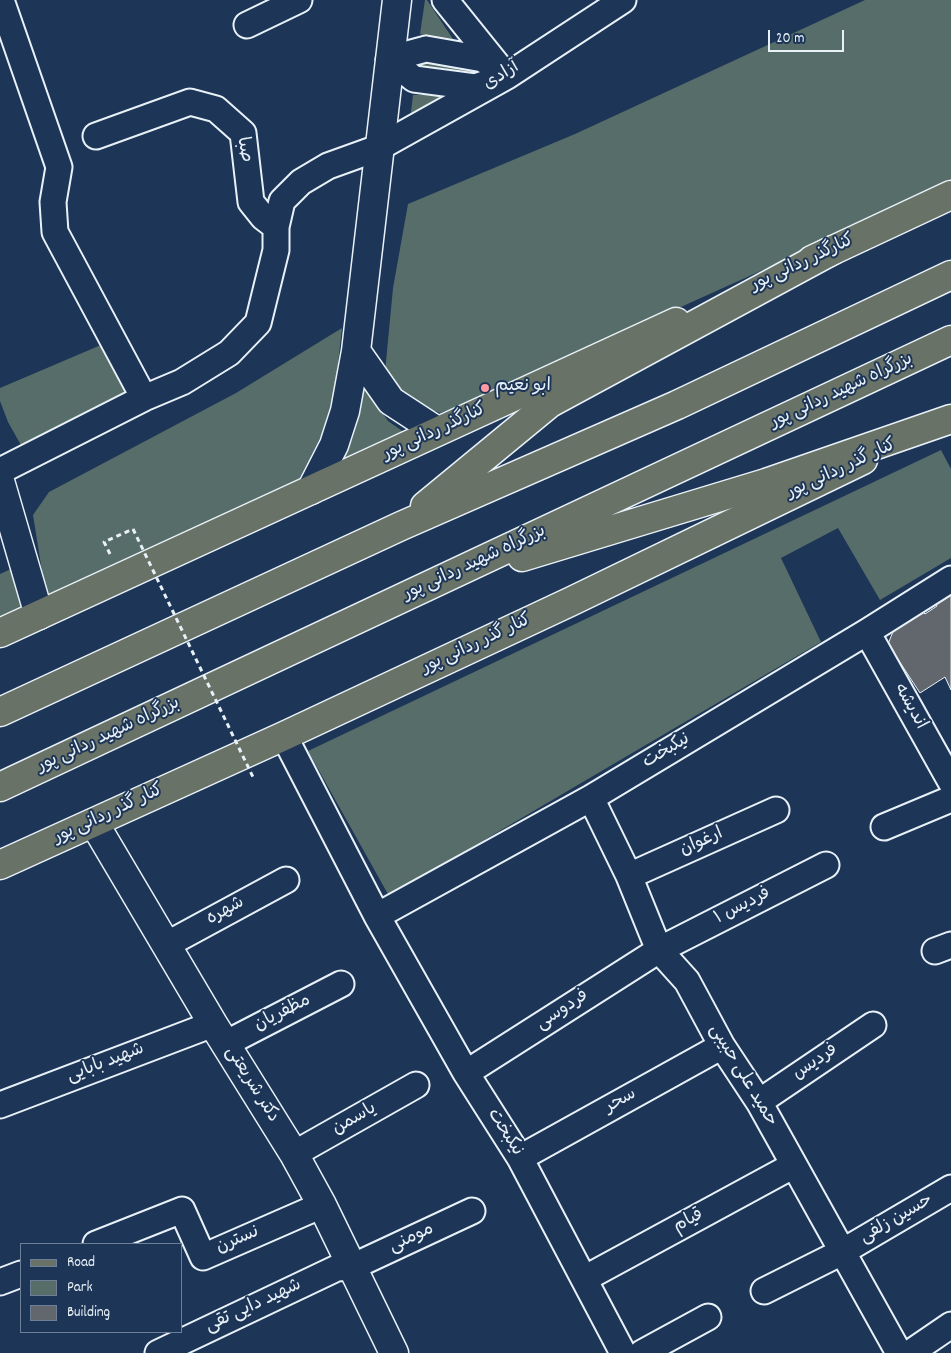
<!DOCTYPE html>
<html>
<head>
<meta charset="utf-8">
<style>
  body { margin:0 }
  #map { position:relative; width:951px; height:1353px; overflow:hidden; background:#1d3557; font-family:Dekko,sans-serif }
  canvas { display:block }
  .legend { position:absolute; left:20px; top:1243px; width:162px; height:90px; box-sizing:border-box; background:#1d3557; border:1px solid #6e8097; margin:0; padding:6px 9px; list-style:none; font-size:15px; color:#e8f1f8 }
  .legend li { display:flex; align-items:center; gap:10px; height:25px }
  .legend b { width:25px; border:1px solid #6e8097 }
  .scale { position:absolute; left:768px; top:30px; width:76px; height:22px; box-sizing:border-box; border:2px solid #e8f1f8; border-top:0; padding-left:6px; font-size:15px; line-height:18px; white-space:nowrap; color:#e8f1f8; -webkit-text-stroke:4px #1d3557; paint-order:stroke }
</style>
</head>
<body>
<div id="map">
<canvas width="951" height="1353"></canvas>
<ul class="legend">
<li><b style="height:6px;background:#697266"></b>Road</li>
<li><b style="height:14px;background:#576d69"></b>Park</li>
<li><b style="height:14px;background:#61676c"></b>Building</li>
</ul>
<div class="scale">20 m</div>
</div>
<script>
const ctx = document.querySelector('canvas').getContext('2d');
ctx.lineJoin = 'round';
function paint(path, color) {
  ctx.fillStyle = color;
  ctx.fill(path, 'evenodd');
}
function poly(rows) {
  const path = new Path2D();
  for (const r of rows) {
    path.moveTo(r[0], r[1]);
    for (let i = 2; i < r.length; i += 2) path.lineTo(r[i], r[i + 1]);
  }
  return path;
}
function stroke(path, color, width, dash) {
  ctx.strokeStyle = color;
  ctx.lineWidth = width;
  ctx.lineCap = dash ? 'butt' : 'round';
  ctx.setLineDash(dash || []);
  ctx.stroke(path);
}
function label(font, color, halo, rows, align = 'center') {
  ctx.font = font + ' Dekko,"Playpen Sans Arabic",sans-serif';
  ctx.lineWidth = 4;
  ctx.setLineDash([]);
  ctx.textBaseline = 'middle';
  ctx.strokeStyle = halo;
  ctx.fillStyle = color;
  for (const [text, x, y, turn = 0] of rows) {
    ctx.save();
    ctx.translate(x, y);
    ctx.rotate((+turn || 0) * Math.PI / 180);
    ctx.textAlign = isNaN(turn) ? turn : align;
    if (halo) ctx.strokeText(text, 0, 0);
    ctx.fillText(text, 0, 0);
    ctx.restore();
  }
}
paint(poly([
  [425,0,427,0,457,45,420,34],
  [865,0,951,0,951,185,486,395,440,413,410,401,385,372,393,288,408,204,575,134],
  [429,59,478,66,486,75,423,73,419,64],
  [413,95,467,95,409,128],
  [342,328,335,391,321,436,298,481,197,531,46,596,33,515,49,492,236,393],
  [108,342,136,410,22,447,8,422,0,401,0,388],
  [361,369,373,400,388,421,408,435,333,468,352,440,360,413],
  [941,450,951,469,951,558,880,600,838,528,781,558,821,642,389,896,308,751],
  [11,569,23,608,0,619,0,574]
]), '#576d69');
const building = poly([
  [951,587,951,690,945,677,920,693,888,644,894,629,917,606,925,614,937,606,934,599,951,587]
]);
paint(building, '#61676c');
stroke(building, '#e8f1f8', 1);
const minor = poly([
  [1,0,59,167,53,202,55,232,144,398],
  [445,0,499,67],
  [247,25,299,0],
  [426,49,483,59,507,76,475,87,414,79,389,59,426,49],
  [96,136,190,102,216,109,243,133,251,202,263,217,276,227],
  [0,471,144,398,182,382,229,353,258,323,276,250,276,227,282,201,301,182,328,166,378,148,507,76,623,0],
  [867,632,951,782],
  [284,736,377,916,466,1073,520,1158,623,1353],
  [591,798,629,876,659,950,687,981,722,1046,759,1102,899,1353],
  [884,827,951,799],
  [629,876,776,810],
  [377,916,591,798,867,632,951,579],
  [166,945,286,880],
  [935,951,951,945],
  [225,1044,341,984],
  [466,1073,659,950,826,865],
  [759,1102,873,1025],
  [0,1105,213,1024],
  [294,1154,416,1085],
  [520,1158,722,1046],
  [96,1244,182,1210,203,1257,322,1205],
  [584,1279,794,1165],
  [0,1282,21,1274],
  [764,1291,842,1252,951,1188],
  [158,1353,337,1268,352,1267,472,1211],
  [642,1353,708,1317],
  [910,1353,951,1325]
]);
const tertiary = poly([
  [0,481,39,615],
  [94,823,213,1024,294,1154,322,1205,394,1353]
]);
const secondary = poly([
  [356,351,391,401,437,431],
  [311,490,334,445,345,411,356,351,397,0]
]);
const primary = poly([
  [812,260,951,195],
  [0,633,676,322],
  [0,865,284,736,572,601,863,460]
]);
const trunk = poly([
  [425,506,550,403,833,250],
  [522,557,766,483,951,419],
  [0,712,401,526,677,405,951,275],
  [0,787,951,340]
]);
stroke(minor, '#e8f1f8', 29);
stroke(tertiary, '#e8f1f8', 31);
stroke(secondary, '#e8f1f8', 31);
stroke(primary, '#e8f1f8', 31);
stroke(trunk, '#e8f1f8', 31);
stroke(poly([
  [110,554,104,542,133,529]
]), '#e8f1f8', 3, [5, 4]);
stroke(minor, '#1d3557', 25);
stroke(tertiary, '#1d3557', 28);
stroke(secondary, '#1d3557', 28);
stroke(primary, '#697266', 28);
stroke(trunk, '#697266', 28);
stroke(poly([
  [133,529,253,777]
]), '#e8f1f8', 3, [5, 4]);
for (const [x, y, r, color] of [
  [485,388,5,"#ff9aa2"]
]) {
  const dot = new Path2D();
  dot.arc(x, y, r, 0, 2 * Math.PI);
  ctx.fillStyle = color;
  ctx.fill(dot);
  stroke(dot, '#1d3557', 2);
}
label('18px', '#e8f1f8', '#1d3557', [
  ["آزادی",502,77,-32],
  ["صبا",243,150,78],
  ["کنارگذر ردانی پور",803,264,-25],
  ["بزرگراه شهید ردانی پور",842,392,-25],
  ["کنارگذر ردانی پور",435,433,-25],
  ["کنار گذر ردانی پور",842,470,-25],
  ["بزرگراه شهید ردانی پور",475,564,-25],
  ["کنار گذر ردانی پور",477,645,-25],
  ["اندیشه",909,707,61],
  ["بزرگراه شهید ردانی پور",109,736,-25],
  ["نیکبخت",667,752,-31],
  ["کنار گذر ردانی پور",109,815,-25],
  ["ارغوان",702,843,-24],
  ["فردیس ۱",743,907,-27],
  ["شهره",226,912,-29],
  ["فردوسی",563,1011,-33],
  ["مظفریان",283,1014,-27],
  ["فردیس",816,1063,-34],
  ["شهید بابایی",106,1064,-21],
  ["حمید علی حبیبی",742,1076,59],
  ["دکتر شریعتی",251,1085,58],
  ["سحر",621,1102,-29],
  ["یاسمن",355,1120,-30],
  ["نیکبخت",504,1133,58],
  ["حسین زلفی",897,1220,-30],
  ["قیام",689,1222,-28],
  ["مومنی",412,1239,-25],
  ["نسترن",238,1241,-23],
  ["شهید دایی تقی",254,1307,-25]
]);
label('18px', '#e8f1f8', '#1d3557', [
  ["ابو نعیم",495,388]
], 'left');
</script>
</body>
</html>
